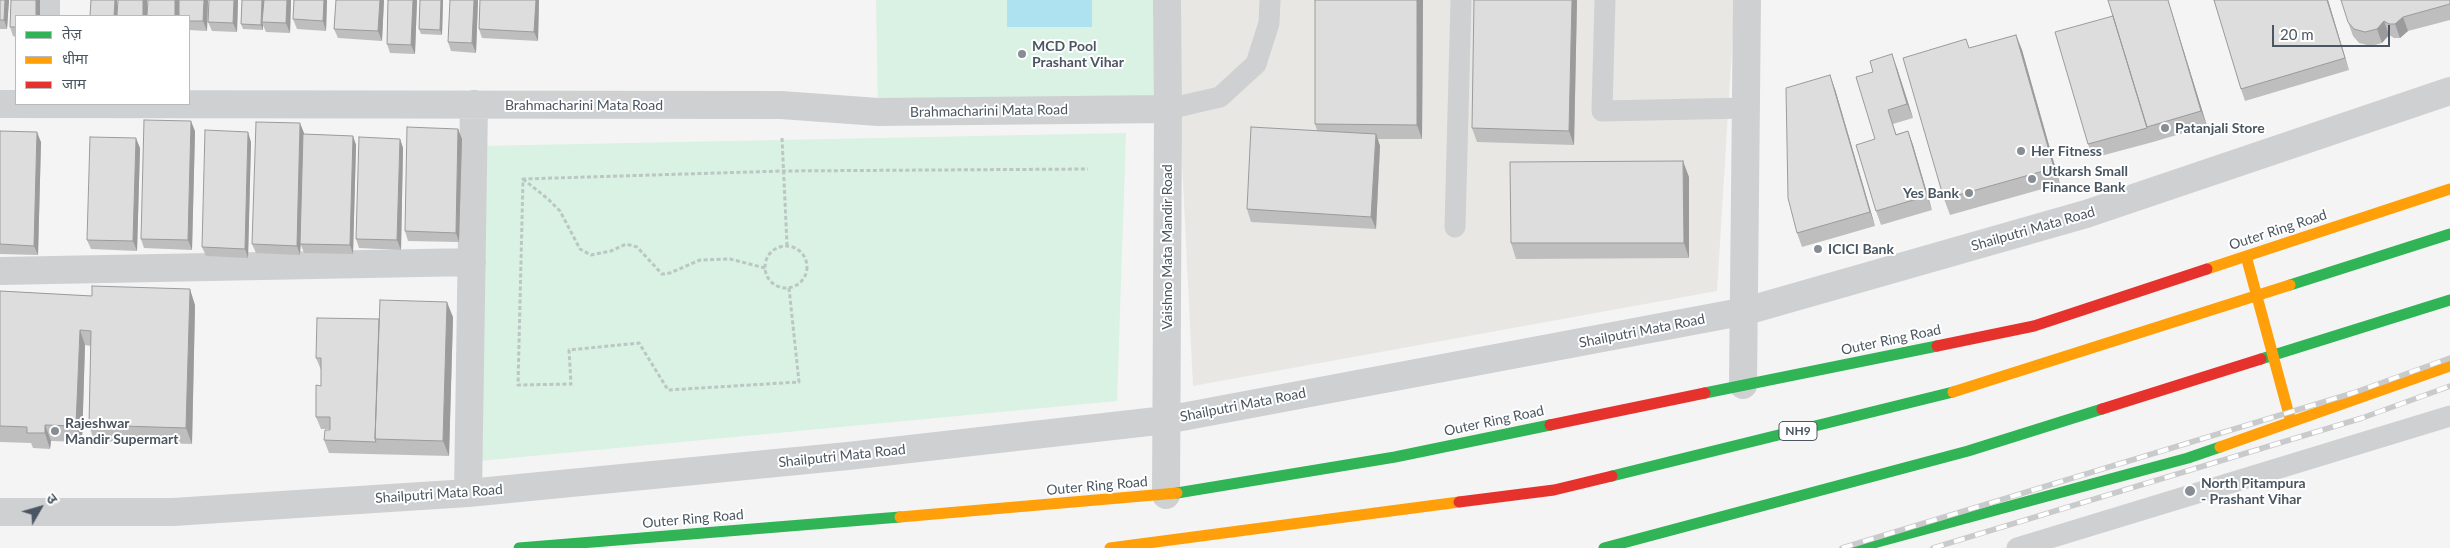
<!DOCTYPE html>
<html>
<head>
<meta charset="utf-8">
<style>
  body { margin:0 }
  #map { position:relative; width:2450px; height:548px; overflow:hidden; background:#f4f4f4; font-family:Lato,"Noto Sans Devanagari",sans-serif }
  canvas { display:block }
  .legend { position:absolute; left:15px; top:15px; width:175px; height:90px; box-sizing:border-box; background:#fff; border:1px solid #b7bbc0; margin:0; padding:6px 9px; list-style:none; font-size:15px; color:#4a5661 }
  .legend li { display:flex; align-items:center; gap:10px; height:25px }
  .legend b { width:25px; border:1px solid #b7bbc0 }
  .north { position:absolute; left:15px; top:483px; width:50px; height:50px; -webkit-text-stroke:4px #fff; paint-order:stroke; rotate:52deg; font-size:14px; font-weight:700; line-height:20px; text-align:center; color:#4a5661 }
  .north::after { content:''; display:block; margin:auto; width:18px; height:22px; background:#4a5661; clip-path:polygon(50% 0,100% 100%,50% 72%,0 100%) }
  .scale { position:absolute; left:2272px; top:25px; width:118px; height:22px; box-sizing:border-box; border:2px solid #4a5661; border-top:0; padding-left:6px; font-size:15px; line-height:18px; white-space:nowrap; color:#4a5661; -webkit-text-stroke:4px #fff; paint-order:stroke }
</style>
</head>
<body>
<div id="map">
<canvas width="2450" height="548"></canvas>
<ul class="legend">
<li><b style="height:6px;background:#30b455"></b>तेज़</li>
<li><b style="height:6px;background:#ff9f0a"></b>धीमा</li>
<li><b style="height:6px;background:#e5322d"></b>जाम</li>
</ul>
<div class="north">उ</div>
<div class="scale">20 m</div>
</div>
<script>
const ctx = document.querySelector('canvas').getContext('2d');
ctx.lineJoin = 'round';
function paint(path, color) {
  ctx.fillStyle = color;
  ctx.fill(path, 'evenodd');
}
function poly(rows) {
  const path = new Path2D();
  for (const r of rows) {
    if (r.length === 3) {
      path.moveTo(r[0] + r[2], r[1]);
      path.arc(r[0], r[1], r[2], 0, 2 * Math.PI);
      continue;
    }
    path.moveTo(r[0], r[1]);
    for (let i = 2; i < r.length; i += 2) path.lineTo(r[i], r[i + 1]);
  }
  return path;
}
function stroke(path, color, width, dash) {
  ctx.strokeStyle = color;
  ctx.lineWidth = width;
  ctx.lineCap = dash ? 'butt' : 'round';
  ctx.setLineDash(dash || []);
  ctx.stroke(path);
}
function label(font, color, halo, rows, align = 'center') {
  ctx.font = font + ' Lato,sans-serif';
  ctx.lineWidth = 4;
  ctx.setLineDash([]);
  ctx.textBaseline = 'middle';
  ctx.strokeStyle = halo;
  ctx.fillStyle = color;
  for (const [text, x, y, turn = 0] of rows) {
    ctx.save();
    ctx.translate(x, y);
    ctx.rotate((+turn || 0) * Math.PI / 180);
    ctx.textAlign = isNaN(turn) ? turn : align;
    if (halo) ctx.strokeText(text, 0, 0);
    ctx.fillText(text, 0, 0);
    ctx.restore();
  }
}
paint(poly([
  [1174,0,1735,0,1717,291,1193,386]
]), '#e8e7e3');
paint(poly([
  [876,0,1167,0,1168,109,878,112],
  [1126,133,1117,401,479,461,481,146]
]), '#d9f2e3');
paint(poly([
  [1007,0,1092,0,1092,27,1007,27]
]), '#aee2f0');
stroke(poly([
  [782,138,787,245],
  [523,179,548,199,560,211,580,249,591,255,611,251,626,244,637,247,662,274,670,273,700,260,730,259,765,268],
  [786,267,21],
  [789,288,799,382,668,390,639,343,569,350,571,384,518,385,523,179,782,171,1088,169]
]), '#bcc7c4', 3, [4, 2.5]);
stroke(poly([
  [1605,0,1602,111,1746,108],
  [1168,109,1220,97,1256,64,1269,23,1270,0],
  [1455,227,1461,0],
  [2017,548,2450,416]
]), '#ced0d2', 21);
stroke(poly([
  [46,16,46,0],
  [0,104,781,105,878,112,1168,109],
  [0,271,472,262],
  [1743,385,1747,0],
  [468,493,474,104],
  [1166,495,1168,109,1167,0],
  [0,512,173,512,468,493,848,456,1166,420,1746,311,2086,214,2450,91]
]), '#ced0d2', 28);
stroke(poly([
  [2290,285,2450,234],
  [2261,359,2450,300],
  [1705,393,1937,346],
  [1612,476,1953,392],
  [1177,493,1395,457,1550,425],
  [519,548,900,517],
  [1604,548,1968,451,2102,409],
  [1855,548,2188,458,2220,447]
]), '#30b455', 11);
stroke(poly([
  [2246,256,2291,422],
  [2207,269,2450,189],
  [1953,392,2290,285],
  [2220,447,2450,366],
  [900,517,1177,493],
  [1110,548,1459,502]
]), '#ff9f0a', 11);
stroke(poly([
  [1937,346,2034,326,2207,269],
  [2102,409,2261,359],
  [1550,425,1705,393],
  [1459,502,1554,490,1612,476]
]), '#e5322d', 11);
const rail = poly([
  [1842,548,2353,393,2450,358],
  [1933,548,2362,418,2450,386]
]);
stroke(rail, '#c9cacc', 5.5);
stroke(rail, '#fff', 4, [11]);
paint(poly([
  [0,0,9,0,7,29,0,29],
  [11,0,40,0,40,16,16,16,16,37,13,36,10,27],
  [208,0,207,31,189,30,189,16],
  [209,0,238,0,237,32,212,31,208,22],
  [242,0,291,0,290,33,266,32,263,25,263,30,243,29,241,24],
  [327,0,326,31,297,29,293,19],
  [336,0,384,0,382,41,338,38,334,29],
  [388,0,417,0,415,54,390,53,387,44],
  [420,0,443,0,442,35,421,34,419,29],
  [478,0,476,53,451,51,448,42],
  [480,0,539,0,538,41,482,38,479,29],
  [1315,0,1423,0,1422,139,1378,139,1380,146,1376,229,1251,222,1247,209,1317,130,1315,124],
  [1577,0,1574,145,1477,142,1472,128],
  [2108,0,2168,0,2207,126,2153,142,2093,158,2088,144,2113,16],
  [2214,0,2328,0,2349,70,2245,101,2241,89],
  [2450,0,2450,20,2408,31,2400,38,2394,38,2389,35,2382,43,2371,46,2359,43,2353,36,2348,22],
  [2016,35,2022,50,2060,184,1950,215,1944,199,1969,48],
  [1897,68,1913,118,1893,124,1896,134,1908,131,1913,145,1932,210,1881,225,1876,211,1875,139],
  [1835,89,1875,226,1802,247,1797,233],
  [458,129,462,139,459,242,408,241,405,231],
  [0,131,41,142,38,255,0,254],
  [195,131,192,250,144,248,141,239],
  [304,133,303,134,353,136,356,145,353,254,304,253,301,245,300,255,256,253,252,244],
  [400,139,403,148,401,250,359,248,356,239],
  [251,142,248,258,206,256,202,247],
  [140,148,137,251,91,249,87,240],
  [1689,177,1689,258,1516,259,1511,243],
  [0,291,92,296,195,305,192,444,94,441,89,425,91,346,85,345,82,442,51,441,50,449,33,448,31,443,0,442],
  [453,317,449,456,329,453,324,440,330,429,321,429,316,417,321,386,321,370,316,358,379,319]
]), '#bebebf');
paint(poly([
  [5,0,9,0,7,29,4,20],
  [36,0,40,0,40,16,36,16],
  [115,0,117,0,117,16,114,16],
  [143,0,147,0,147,16,143,16],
  [175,0,179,0,179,16,175,16],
  [204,0,208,0,207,31,203,21],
  [234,0,238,0,237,32,233,23],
  [262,0,265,0,262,22,263,25,263,30,261,25],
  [287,0,291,0,290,33,286,23],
  [324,0,327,0,326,31,323,21],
  [380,0,384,0,382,41,378,31],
  [413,0,417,0,415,54,411,45],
  [441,0,443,0,442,35,440,30],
  [474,0,478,0,476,53,472,43],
  [536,0,539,0,538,41,534,32],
  [1417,0,1423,0,1422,139,1417,125],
  [1572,0,1577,0,1574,145,1569,131],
  [2168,0,2207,126,2201,111],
  [2327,0,2328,0,2349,70,2345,58],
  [2403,17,2408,31,2400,38,2395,24],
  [2384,21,2389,35,2382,43,2377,29],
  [2016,35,2022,50,2060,184,2054,168],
  [1892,54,1897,68,1913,118,1907,104],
  [1830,75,1835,89,1875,226,1870,212],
  [191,121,195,131,192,250,188,240],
  [300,123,304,133,300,255,297,246],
  [458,129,462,139,459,242,456,233],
  [1908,131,1913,145,1932,210,1927,196],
  [37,132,41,142,38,255,34,246],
  [248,132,251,142,248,258,245,249],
  [1376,134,1380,146,1376,229,1371,217],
  [353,136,356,145,353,254,350,245],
  [136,138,140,148,137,251,133,241],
  [400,139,403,148,401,250,397,240],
  [1683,161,1689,177,1689,258,1684,243],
  [190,289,195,305,192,444,186,428],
  [447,302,453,317,449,456,443,441],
  [80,330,85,345,82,442,76,426],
  [45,425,51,441,50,449,45,433]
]), '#9b9b9b');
const building = poly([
  [0,0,5,0,4,20,0,20,0,0],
  [11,0,36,0,36,16,16,16,16,27,10,27,11,0],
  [91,0,115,0,114,16,90,16,91,0],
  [118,0,143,0,143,16,117,16,118,0],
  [148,0,175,0,175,16,147,16,148,0],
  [179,0,204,0,203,21,189,21,189,16,179,16,179,0],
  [209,0,234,0,233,23,208,22,209,0],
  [242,0,262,0,261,25,241,24,242,0],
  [264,0,287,0,286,23,262,22,264,0],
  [294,0,324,0,323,21,293,19,294,0],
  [336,0,380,0,378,31,334,29,336,0],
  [388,0,413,0,411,45,387,44,388,0],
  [420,0,441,0,440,30,419,29,420,0],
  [450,0,474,0,472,43,448,42,450,0],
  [480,0,536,0,534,32,479,29,480,0],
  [1315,0,1417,0,1417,125,1315,124,1315,0],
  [1474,0,1572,0,1569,131,1472,128,1474,0],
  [2108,0,2168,0,2201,111,2147,127,2108,0],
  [2214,0,2327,0,2345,58,2241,89,2214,0],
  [2341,0,2450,0,2450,4,2403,17,2395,24,2389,24,2384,21,2377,29,2365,32,2354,29,2348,22,2341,0],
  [2113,16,2147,128,2088,144,2055,32,2113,16],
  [2016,35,2054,168,1944,199,1903,58,1966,39,1969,48,2016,35],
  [1892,54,1907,104,1888,110,1896,135,1908,131,1927,196,1876,211,1856,145,1875,139,1856,77,1873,72,1870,61,1892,54],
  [1830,75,1870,212,1797,233,1788,198,1786,88,1830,75],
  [144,120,191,121,188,240,141,239,144,120],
  [256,122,300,123,297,246,252,244,256,122],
  [407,127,458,129,456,233,405,231,407,127],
  [1251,127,1376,134,1371,217,1247,209,1251,127],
  [205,130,248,132,245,249,202,247,205,130],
  [0,131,37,132,34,246,0,244,0,131],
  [303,134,353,136,350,245,300,244,303,134],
  [90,137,136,138,133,241,87,240,90,137],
  [359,137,400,139,397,240,356,239,359,137],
  [1683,161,1684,243,1511,243,1510,162,1683,161],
  [92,286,190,289,186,428,89,425,91,331,80,330,76,426,45,425,45,433,27,433,27,427,0,426,0,291,92,296,92,286],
  [380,300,447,302,443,441,375,439,380,300],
  [317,318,379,319,375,439,376,442,324,440,325,430,330,430,330,417,316,417,316,385,321,386,321,358,316,358,317,318]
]);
paint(building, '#ddddde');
stroke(building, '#9b9b9b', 1);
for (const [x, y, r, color] of [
  [1022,54,5,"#868d94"],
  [2165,128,5,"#868d94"],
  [2021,151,5,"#868d94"],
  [2032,179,5,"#868d94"],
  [1969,193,5,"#868d94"],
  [1818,249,5,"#868d94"],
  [55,431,5,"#868d94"],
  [2190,491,6,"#868d94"]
]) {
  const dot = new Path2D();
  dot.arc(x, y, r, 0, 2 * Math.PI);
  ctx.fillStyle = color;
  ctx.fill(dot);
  stroke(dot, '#fff', 2);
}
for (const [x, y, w] of [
  [1798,431,38]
]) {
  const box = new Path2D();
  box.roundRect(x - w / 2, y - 9.5, w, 19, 4);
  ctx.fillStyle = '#fff';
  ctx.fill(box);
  stroke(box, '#4a5661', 1);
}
label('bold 12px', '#4a5661', null, [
  ["NH9",1798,431]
]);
label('bold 14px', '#4a5661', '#fff', [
  ["MCD Pool",1032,46],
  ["Prashant Vihar",1032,62],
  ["Patanjali Store",2175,128],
  ["Her Fitness",2031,151],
  ["Utkarsh Small",2042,171],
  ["Finance Bank",2042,187],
  ["Yes Bank",1959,193,"right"],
  ["ICICI Bank",1828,249],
  ["Rajeshwar",65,423],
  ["Mandir Supermart",65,439],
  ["North Pitampura",2201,483],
  ["- Prashant Vihar",2201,499]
], 'left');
label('14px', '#4a5661', '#fff', [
  ["Brahmacharini Mata Road",584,105],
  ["Brahmacharini Mata Road",989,111,-1],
  ["Shailputri Mata Road",2033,229,-16],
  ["Outer Ring Road",2278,230,-18],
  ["Vaishno Mata Mandir Road",1167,247,-90],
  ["Shailputri Mata Road",1642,331,-11],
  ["Outer Ring Road",1891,340,-12],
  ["Shailputri Mata Road",1243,405,-11],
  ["Outer Ring Road",1494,421,-12],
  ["Shailputri Mata Road",842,456,-6],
  ["Outer Ring Road",1097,486,-5],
  ["Shailputri Mata Road",439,494,-4],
  ["Outer Ring Road",693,519,-5]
]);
</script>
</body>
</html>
